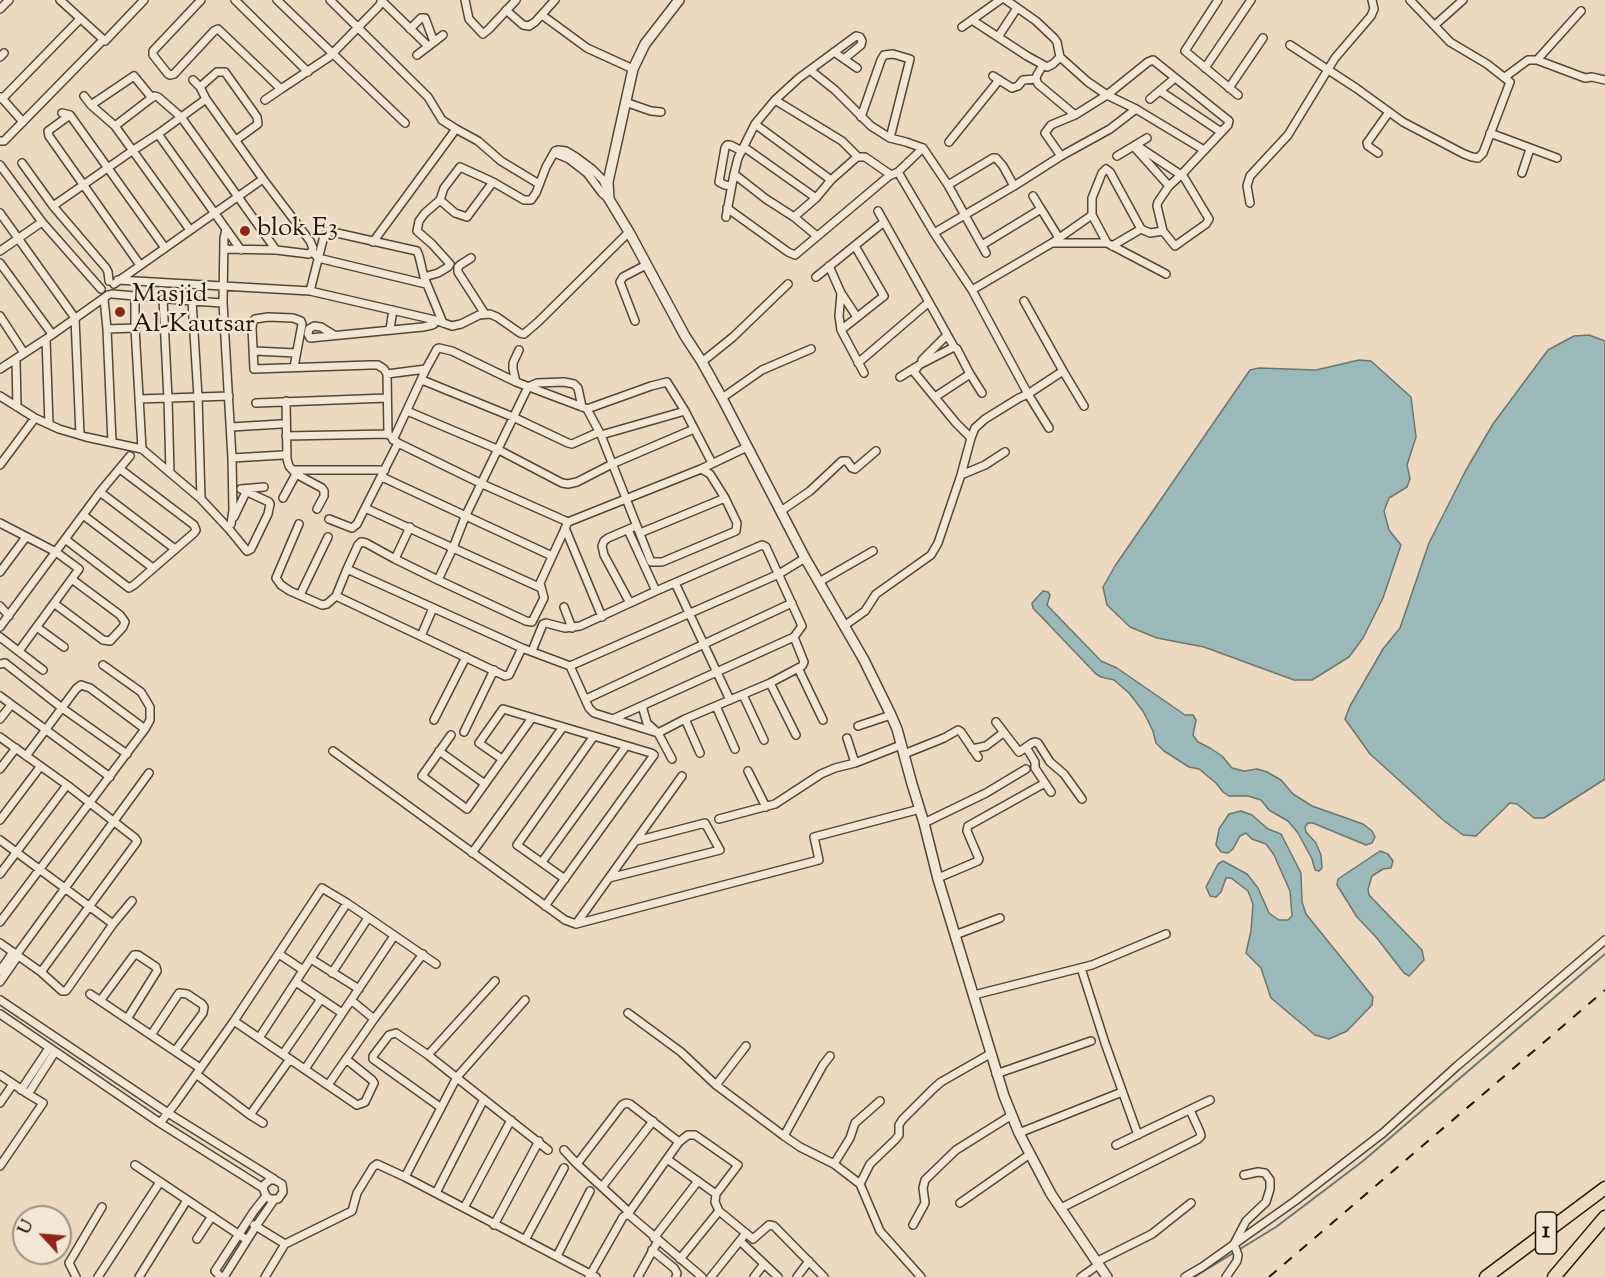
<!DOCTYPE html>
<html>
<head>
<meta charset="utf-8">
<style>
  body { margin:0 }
  #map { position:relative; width:1605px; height:1277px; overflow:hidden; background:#ecd9bf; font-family:"Sorts Mill Goudy",serif }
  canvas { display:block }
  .north { position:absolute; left:12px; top:1205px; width:60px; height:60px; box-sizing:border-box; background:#f3e6d5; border:2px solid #a09281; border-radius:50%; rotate:296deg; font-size:16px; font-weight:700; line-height:24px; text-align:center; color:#241403 }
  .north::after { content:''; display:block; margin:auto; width:21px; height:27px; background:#8f2418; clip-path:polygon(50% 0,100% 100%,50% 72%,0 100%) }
</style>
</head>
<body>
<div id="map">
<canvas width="1605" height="1277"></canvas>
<div class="north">U</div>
</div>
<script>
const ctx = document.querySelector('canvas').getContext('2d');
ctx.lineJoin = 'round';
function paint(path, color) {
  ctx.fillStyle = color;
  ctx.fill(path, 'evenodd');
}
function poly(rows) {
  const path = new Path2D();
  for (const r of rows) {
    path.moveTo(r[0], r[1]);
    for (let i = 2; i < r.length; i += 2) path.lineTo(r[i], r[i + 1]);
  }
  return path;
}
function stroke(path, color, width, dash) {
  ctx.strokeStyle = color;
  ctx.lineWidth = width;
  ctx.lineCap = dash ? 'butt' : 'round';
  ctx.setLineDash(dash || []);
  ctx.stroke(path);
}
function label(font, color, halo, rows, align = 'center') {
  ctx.font = font + ' "Sorts Mill Goudy",serif';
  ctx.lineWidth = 5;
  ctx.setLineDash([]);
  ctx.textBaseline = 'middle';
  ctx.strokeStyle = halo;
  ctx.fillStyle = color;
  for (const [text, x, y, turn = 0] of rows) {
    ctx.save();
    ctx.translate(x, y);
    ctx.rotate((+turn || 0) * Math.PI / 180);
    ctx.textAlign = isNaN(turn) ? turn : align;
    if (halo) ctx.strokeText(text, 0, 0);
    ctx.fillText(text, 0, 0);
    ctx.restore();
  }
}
const water = poly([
  [1589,335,1605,341,1605,779,1544,818,1534,818,1517,804,1510,803,1476,836,1463,835,1443,820,1370,754,1345,719,1350,706,1383,649,1400,628,1429,543,1466,470,1493,424,1548,350,1574,336,1589,335],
  [1359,360,1371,361,1411,397,1416,437,1407,465,1410,479,1407,487,1389,498,1384,511,1389,530,1401,545,1383,598,1363,638,1349,657,1312,680,1294,680,1204,647,1157,638,1130,627,1107,605,1103,587,1115,566,1250,370,1259,368,1316,370,1359,360],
  [1043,591,1048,592,1050,595,1047,605,1101,661,1117,668,1185,715,1193,715,1196,720,1193,735,1198,742,1210,748,1222,756,1232,768,1244,771,1257,769,1267,772,1281,780,1293,794,1312,806,1363,824,1372,831,1375,837,1372,843,1366,845,1313,823,1308,823,1305,827,1306,832,1316,843,1321,855,1322,868,1319,871,1315,870,1312,859,1298,833,1288,821,1269,810,1261,800,1248,796,1229,796,1223,792,1216,783,1199,769,1189,767,1164,751,1156,743,1153,731,1143,711,1129,693,1114,680,1101,677,1096,674,1033,608,1032,603,1043,591],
  [1241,811,1252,815,1268,829,1281,834,1301,873,1302,902,1306,914,1373,997,1372,1005,1347,1031,1329,1039,1315,1035,1271,998,1261,968,1246,953,1251,931,1253,904,1248,891,1231,878,1226,878,1221,892,1216,897,1210,896,1206,887,1218,864,1223,861,1247,874,1258,888,1269,913,1279,920,1288,920,1292,916,1290,891,1274,855,1266,844,1252,839,1246,833,1240,836,1233,849,1228,853,1221,852,1216,845,1219,829,1229,814,1241,811],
  [1380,851,1388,854,1393,861,1391,868,1383,869,1372,876,1368,889,1369,895,1422,950,1424,960,1409,976,1404,973,1376,937,1357,917,1337,885,1338,879,1380,851]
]);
paint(water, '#9ab9b8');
stroke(water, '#6b7770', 1.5);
stroke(poly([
  [1194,1277,1276,1227,1363,1161,1605,954]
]), '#6b7770', 2);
const minor = poly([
  [60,0,105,41,144,0],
  [201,0,153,51,153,55,168,74,170,75,174,74,214,31,218,29,281,89,329,57,378,7,381,3,381,0],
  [235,0,308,72],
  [277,0,405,123],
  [330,0,428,97,442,120,456,129,478,141,501,161,539,184],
  [381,0,428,46],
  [465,0,469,19,483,34,489,29,516,0],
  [1006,0,1036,21,1054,38,1057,42,1060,57,1088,82,1107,95,1148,62,1153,60,1229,121,1228,125,1182,174,1169,186,1158,202,1157,206,1163,231,1175,246,1206,224,1209,219,1182,174],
  [1218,0,1185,51,1238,95],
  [0,9,9,0],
  [506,10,523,25,529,26,535,22,555,0],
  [542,15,587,48,633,69],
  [972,20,1027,56,1047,67,1053,64,1060,57],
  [1435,25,1463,0],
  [962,27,1000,0],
  [410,29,421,18,425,18,434,42,417,55],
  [998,37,1017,8],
  [434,42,443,35],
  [1290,45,1356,88,1403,122,1464,154,1472,157,1478,158,1483,153,1510,82,1487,64,1450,42,1410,0],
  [834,52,857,68],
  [0,57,4,53],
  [1537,60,1581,11],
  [1043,65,1037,75,1036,79,1038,84,1075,115],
  [1205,68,1251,0],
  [810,70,835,90,871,126,890,138,906,142,923,148,948,185],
  [993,76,1012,88,1018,86,1023,80,1036,79],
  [1505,77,1528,60,1537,60,1585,78,1592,77,1605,80],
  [200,87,217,72,225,72,257,117,258,124,236,140],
  [1229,88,1263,38],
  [1160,91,1221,132],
  [84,96,91,105,115,126,190,230],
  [1,97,23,122],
  [2,99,80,19],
  [1150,99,1175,78],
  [265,100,281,89],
  [775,100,799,78,856,36,860,37,862,41,861,45,844,59],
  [625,102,651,111,661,112],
  [91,105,134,76,152,98],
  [62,113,70,115,165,248],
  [70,115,48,131,49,136,140,265],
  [861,117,881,60,884,55,893,54,910,59,890,138],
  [755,124,831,180],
  [115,126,154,96,158,97,181,117,276,250],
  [1490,133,1557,158],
  [158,134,241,250],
  [0,141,4,141,103,40],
  [949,142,999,80],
  [1136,145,1181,175],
  [744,147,816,198],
  [1135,148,1169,186],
  [1378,153,1368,146,1367,143,1389,112],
  [1061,156,1045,133,1051,125,1075,115,1107,95,1136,109],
  [1117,156,1147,138],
  [22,163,53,206,106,268,108,272,109,281],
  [0,165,42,222,101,289],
  [898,172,934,233],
  [1522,173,1530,149],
  [734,174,766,199,794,217,817,236],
  [263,179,310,241,313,248,312,251,318,258,426,284],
  [731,186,725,185,719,182,725,148,727,145,730,145,742,151],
  [607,189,603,180,592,169,576,157,566,151,558,150,555,151,557,154,569,159,587,173,602,193,609,199],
  [1033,196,1041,209],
  [440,200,444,188,460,167,493,182],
  [1250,203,1247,186,1250,176,1288,135,1335,58,1371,16,1374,9,1372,0],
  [53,206,132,151,158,134,206,99],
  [727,208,788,252,795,255,889,176,898,172,923,148],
  [878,211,954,347],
  [0,213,75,318,80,435],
  [1092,215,1107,243],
  [726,217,734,174,738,158,755,124,775,100,842,141,858,157],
  [794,217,816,198,831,180,857,157,865,157,891,175],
  [226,229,224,238,223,303,232,458,233,510,231,524],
  [373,242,456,129],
  [1052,243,1092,215,1092,198,1102,173,1106,169,1110,172,1141,229],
  [982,245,1041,209,1059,238],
  [1112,246,1141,229,1150,233,1163,231],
  [224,249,276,250,309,254,312,251],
  [0,251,42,222],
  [986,253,948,185,993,158,996,158,1003,166,1014,186],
  [471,258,460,265,458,267,458,272,485,314],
  [0,263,52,334],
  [829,266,841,293,839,316,841,330,864,373],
  [816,277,884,222],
  [118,280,310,291,435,320,452,326,461,324,479,315,490,314,497,317,520,333,524,334,538,322,629,232],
  [114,284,263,179,206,99,200,87,193,80],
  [972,290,1052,243,1107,243,1166,274],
  [310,291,324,236,328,231,417,251,419,256,424,277],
  [841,293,857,317],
  [112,294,192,301,223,303],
  [135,296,135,328,142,449,201,499,229,529,247,551,251,549,268,514,270,504,269,502,241,489],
  [104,299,107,329,112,442],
  [163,299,168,399,170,472],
  [192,301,198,397,201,499],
  [1024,301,1063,371,1028,394,1049,428],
  [0,316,24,353],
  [635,321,620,282,623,277,646,265],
  [443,323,424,277,438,273,448,267,450,264,432,244,417,231,419,221,425,213,440,200,455,213,467,217,493,182,524,200,531,200,536,193,546,167,555,151],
  [107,329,135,328],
  [390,329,393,310],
  [841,330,884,296,855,246],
  [334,335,321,327,314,326,309,329,308,334,310,338,423,327,432,325,434,324,435,320],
  [46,339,49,424],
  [254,351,296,353],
  [16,359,17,407],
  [922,360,947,335],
  [702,362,733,337,788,284],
  [858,363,929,302],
  [294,367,302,324,301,321,293,318,268,317,255,319,253,322,252,328,254,369,370,365,378,365,384,369,387,374,388,434],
  [0,369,46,339,108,295],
  [1063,371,1084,406],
  [387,374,426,369],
  [970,374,982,393],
  [900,377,916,367],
  [422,380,513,417,568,443,572,444,599,432],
  [516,382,513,369,513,363,519,350],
  [0,396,35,418,59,429,86,437,142,449],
  [935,397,970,374,957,349,954,347,919,365,914,372,956,423,971,438],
  [722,398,762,370,811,349],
  [139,399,229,396],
  [286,401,287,459,289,466,296,474,322,488,324,491,324,496,317,509],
  [256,403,387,398],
  [407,411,497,449,562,483,568,484,577,482,612,464,694,429],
  [231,427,281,424],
  [601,435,685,411],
  [286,436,388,434,398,443,480,483,568,522,701,469,747,447],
  [393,440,426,369,437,349,439,348,452,351,516,382,585,408],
  [398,443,365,508,541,588],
  [232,458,283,455],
  [0,465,35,418],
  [701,469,710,474,725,498,737,523,736,531,662,562,651,562,601,435,587,409,651,386,667,382,685,411,712,463],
  [293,470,385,470],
  [961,475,985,465,1005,452],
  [382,477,552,556],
  [241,489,264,487],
  [100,492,175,549],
  [283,498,296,474],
  [781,511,810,491,842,461,847,461,852,468,855,469,876,451],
  [83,515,153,568],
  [234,517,246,492],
  [329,519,352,528,357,524,365,508],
  [0,523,56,552,79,569,19,651],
  [299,524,276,578,281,585,290,591,322,605,327,604,336,596,347,569,522,648,570,666,779,574,805,558],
  [565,528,602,617],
  [628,530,656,591],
  [640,533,725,498],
  [65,539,129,588,134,585,194,533,196,530,194,525,120,469],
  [395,559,410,527],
  [347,569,358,545,361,542,366,543,395,559,438,580,526,621,532,622,544,598,540,583,568,522],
  [0,572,26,537],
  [438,580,453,548,465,517,528,387,537,383,564,382,574,384,578,388,582,407],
  [819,582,873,551],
  [675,583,730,700],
  [300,595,328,537],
  [336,596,505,676,509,675,522,648],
  [630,603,604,555,602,546,604,541,608,538,636,526],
  [55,604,103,640,110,641,123,627,125,622,120,615,73,580],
  [0,606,9,616],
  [564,607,572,628],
  [844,626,865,611,876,594,931,555,938,543,961,475,971,438,975,428,985,419,1019,398,1028,394,972,290,934,233,1014,186,1061,156,1110,129,1136,109,1204,150],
  [0,627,100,492,130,456],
  [38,628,64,647],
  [421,636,433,608],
  [0,637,43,670],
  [532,651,543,624,546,623,565,628,580,626,656,591,762,545,766,547,802,626,794,637,804,662,802,666,770,683,685,719,658,733,594,713,589,708,570,666],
  [0,664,5,663,62,708,127,754],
  [798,668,823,720],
  [770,683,796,735],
  [743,695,764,740],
  [0,696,110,777],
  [586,699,792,603],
  [642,706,647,723,658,733,672,759],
  [716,706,735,749],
  [615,718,794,637],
  [0,719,11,705],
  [685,719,700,753],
  [434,720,466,657],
  [996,722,1019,752,1032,743,1035,742,1038,743,1050,762,1064,774,1082,799],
  [858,726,891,715],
  [464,732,494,670],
  [451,735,422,776,467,809,532,718],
  [0,737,67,785,135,838,137,841,136,843,41,972],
  [847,738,855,763],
  [1026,747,1035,762,1035,768,1051,792],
  [972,749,986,746,1003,733],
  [333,751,565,920,576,924,819,860,814,837,920,809],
  [439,751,485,784],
  [904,754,944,738,958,730,961,732,978,757],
  [26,756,76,689,81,685,90,688,145,729],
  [502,759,479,743,503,709,651,753,654,755,545,906],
  [0,769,16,748],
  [748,771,766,807],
  [719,819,775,804,821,774,835,768,855,763,901,745],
  [0,820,40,767],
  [924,823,986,793,1026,769],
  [0,840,113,924],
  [472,853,563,727],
  [542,862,626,746],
  [0,874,67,785],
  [609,878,720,850,705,823,636,841],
  [938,878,978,861,979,859,967,831,968,826,1045,783],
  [565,879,517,845,594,736],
  [0,922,145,729,150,720,150,707,141,692,103,665],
  [576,924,682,776],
  [955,935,1000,918],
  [0,943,41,972,62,991,66,991,113,924,132,901],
  [17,954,149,773],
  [279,954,303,970],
  [311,959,359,989],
  [1081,968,1105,1043,1138,1135],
  [0,971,13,952],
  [332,973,368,918],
  [0,982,18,956],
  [296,982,342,1013],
  [90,994,200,1068],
  [974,995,1092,965,1166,934],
  [0,1000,168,1113,274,1179],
  [351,1000,374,1019],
  [100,1001,134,955,138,955,156,967,157,971,127,1019],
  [628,1013,681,1052,716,1085,784,1136,800,1147,834,1164,860,1184,880,1231,921,1277],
  [0,1014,160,1123,263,1188,266,1196,270,1199,278,1199,283,1192,282,1184,275,1180,270,1180,265,1184,263,1188],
  [234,1021,357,1105,360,1104,365,1102,374,1083,372,1080,346,1059],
  [151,1035,179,993,187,994,202,1004,204,1007,203,1013,175,1051],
  [259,1038,347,903],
  [283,1054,321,999],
  [428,1055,495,981],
  [305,1069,394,936],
  [196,1074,250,1115,263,1123],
  [996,1074,1091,1041],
  [0,1075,28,1094,55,1052],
  [328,1085,374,1019,423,954],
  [716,1085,746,1046],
  [21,1090,49,1048],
  [0,1103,13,1084],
  [440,1107,373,1059,373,1056,389,1035,396,1033,428,1055,548,1150],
  [250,1115,290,1059],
  [160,1123,175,1104,234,1021,322,888,347,903,436,964],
  [1019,1133,1122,1092],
  [784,1136,823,1065,830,1056],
  [1116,1145,1210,1100],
  [564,1150,577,1164],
  [667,1159,716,1194],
  [834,1164,850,1138,855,1123,880,1101],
  [135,1165,247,1240],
  [0,1166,43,1103,28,1094],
  [405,1177,457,1077,525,1000],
  [860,1184,870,1164,895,1140,899,1135,899,1125,902,1120,933,1089,941,1082,990,1054],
  [602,1187,653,1121],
  [436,1193,484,1099],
  [960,1203,1030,1154],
  [464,1208,511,1120],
  [1061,1208,1198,1139,1201,1136,1200,1132,1190,1110],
  [629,1212,577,1164,622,1105,626,1103,630,1104,679,1142],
  [628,1214,679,1142,688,1135,695,1135,738,1165,716,1194,715,1202,719,1211,753,1239,769,1225,774,1226,824,1277],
  [254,1225,285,1244,265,1277],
  [494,1225,539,1141],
  [913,1225,925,1203,923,1188,925,1180,956,1150,1012,1115],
  [654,1238,698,1181],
  [197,1239,212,1216],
  [525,1240,564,1168],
  [740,1241,778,1277],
  [285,1244,352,1211,357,1193,373,1167,377,1164,405,1177,596,1277],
  [652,1250,674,1268,677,1273,676,1277],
  [557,1256,590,1191],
  [680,1259,719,1211],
  [1096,1262,1152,1234,1191,1203],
  [76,1277,69,1263,102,1207],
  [98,1277,160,1182],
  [139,1277,187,1200],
  [221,1277,215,1271,254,1211,266,1196],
  [224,1277,256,1226,274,1200],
  [589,1277,623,1217,628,1214,702,1277],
  [638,1277,658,1241],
  [711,1277,746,1233],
  [754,1277,764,1264],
  [797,1277,809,1261],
  [1081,1277,1098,1265],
  [1185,1277,1202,1267,1295,1201,1383,1133,1457,1066,1605,940],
  [1226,1277,1237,1261,1238,1255,1234,1244,1246,1221,1266,1202,1270,1189,1270,1180,1265,1173,1258,1172,1244,1175]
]);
const tertiary = poly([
  [679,0,645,44,633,69,608,182,609,199,629,232,685,336,702,362,722,398,805,558,864,660,891,715,897,729,912,784,924,823,938,879,1004,1096,1019,1133,1051,1194,1107,1277]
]);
const trunk = poly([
  [1486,1277,1605,1188],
  [1554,1277,1605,1217]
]);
stroke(minor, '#564532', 10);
stroke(tertiary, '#564532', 12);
stroke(trunk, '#241403', 15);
stroke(minor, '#f3e6d5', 7);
stroke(tertiary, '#f3e6d5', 9);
stroke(trunk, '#ecd9bf', 12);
stroke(poly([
  [1269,1277,1605,990]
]), '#241403', 2, [10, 10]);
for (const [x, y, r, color] of [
  [245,231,6,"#8f2418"],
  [120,312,6,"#8f2418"]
]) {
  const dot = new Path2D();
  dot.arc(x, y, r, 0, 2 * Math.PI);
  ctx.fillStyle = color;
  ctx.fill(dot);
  stroke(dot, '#f3e6d5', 2);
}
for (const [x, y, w] of [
  [1546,1233,21]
]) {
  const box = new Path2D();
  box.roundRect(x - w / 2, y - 21, w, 42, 4.5);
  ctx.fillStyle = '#f3e6d5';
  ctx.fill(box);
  stroke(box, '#241403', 1.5);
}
label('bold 24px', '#241403', null, [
  ["1",1546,1233]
]);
label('26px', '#241403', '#f3e6d5', [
  ["blok E3",257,231],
  ["Masjid",132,297],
  ["Al-Kautsar",132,327]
], 'left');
</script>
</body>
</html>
